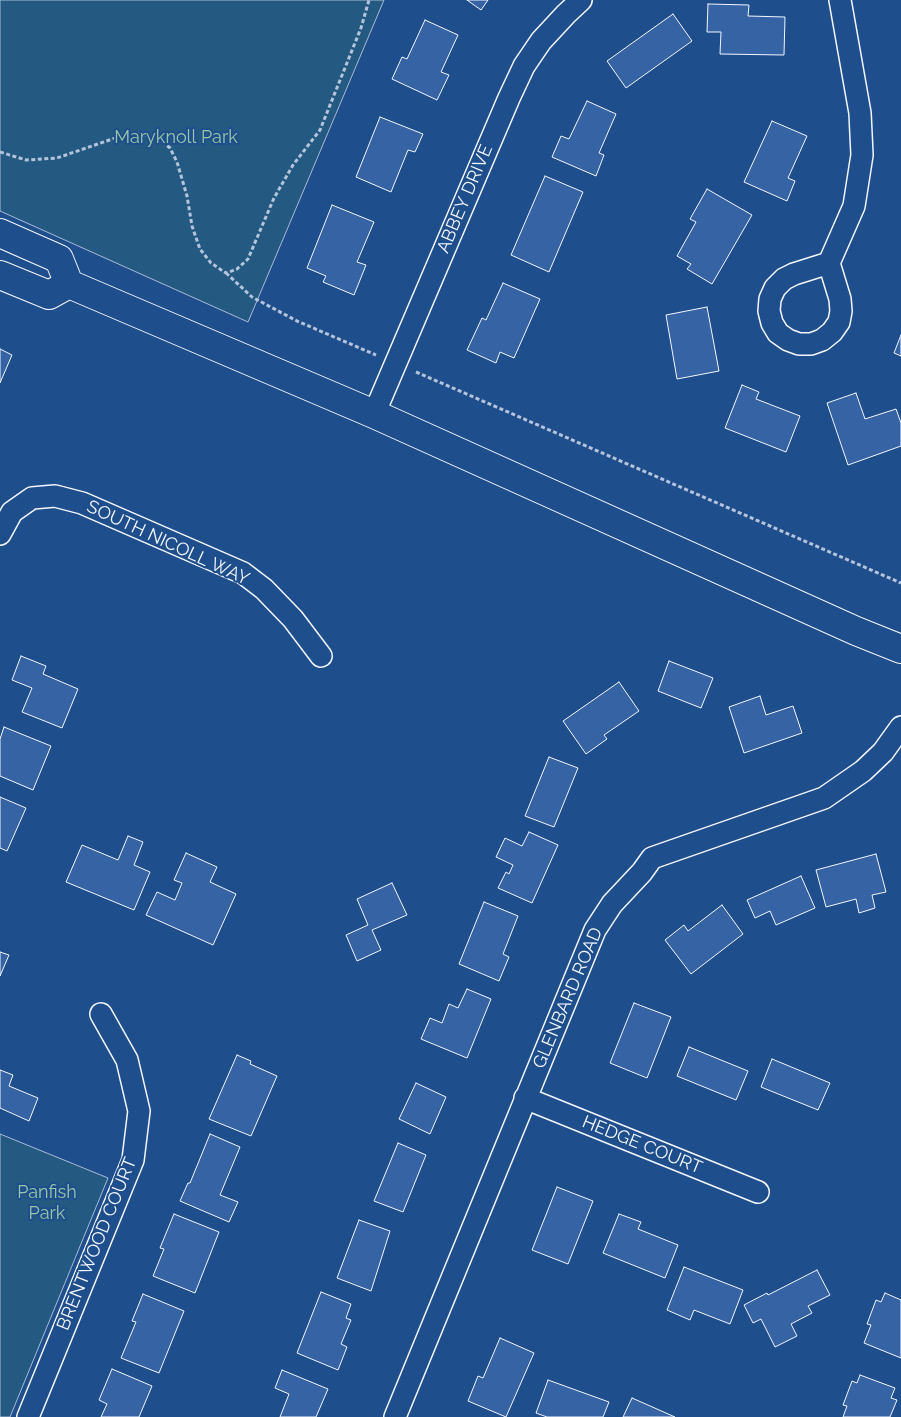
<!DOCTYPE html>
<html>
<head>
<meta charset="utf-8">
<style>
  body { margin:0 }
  canvas { display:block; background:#1f4e8c }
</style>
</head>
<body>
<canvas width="901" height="1417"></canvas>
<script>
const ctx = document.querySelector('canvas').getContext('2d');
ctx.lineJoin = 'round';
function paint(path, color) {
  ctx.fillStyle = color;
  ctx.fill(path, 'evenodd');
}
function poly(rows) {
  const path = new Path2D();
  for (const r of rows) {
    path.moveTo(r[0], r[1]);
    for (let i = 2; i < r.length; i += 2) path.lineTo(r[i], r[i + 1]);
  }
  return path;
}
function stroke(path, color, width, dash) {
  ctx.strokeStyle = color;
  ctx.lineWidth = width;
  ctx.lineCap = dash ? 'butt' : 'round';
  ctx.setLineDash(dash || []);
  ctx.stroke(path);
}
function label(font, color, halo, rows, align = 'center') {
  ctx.font = font + ' Raleway,sans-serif';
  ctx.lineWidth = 4;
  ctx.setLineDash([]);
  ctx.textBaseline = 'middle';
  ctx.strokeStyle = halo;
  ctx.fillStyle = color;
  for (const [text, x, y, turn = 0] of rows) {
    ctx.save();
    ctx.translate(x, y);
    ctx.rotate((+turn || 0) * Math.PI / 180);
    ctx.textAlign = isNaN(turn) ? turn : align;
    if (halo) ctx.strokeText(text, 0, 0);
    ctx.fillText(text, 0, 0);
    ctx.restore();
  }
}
const green = poly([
  [0,0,384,0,248,322,0,211,0,0],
  [0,1134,108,1178,10,1417,0,1417,0,1134]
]);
paint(green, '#245a82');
stroke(green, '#a8bbd7', 1);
const building = poly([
  [467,0,488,0,481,10,467,0],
  [708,4,749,5,748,16,785,17,784,55,720,54,721,32,707,32,708,4],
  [673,14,692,41,626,88,607,61,673,14],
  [425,20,458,35,441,72,449,75,437,100,392,79,402,57,407,59,425,20],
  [587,101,616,114,599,153,604,155,596,176,552,157,561,136,569,139,587,101],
  [380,117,423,134,415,152,408,150,391,192,356,177,380,117],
  [772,121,807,136,788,178,795,181,787,201,744,182,772,121],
  [545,176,583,192,549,272,511,255,545,176],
  [707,189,752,215,712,284,687,269,691,264,677,256,696,222,690,219,707,189],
  [332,205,374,222,357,262,366,265,354,295,323,282,326,276,307,268,332,205],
  [503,283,540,299,514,358,500,352,496,363,467,350,482,318,486,320,503,283],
  [707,307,719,371,677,379,666,315,707,307],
  [901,335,901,356,894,353,901,335],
  [0,349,12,355,0,383,0,349],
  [742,385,759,392,756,399,800,416,786,452,725,428,742,385],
  [856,393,865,419,896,409,901,423,901,446,848,465,827,403,856,393],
  [21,656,46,666,43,674,78,689,62,728,22,712,32,688,12,680,21,656],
  [669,661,713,678,701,708,658,691,669,661],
  [619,682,639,711,604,735,607,739,586,754,563,721,619,682],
  [760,696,766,715,793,706,802,733,744,753,729,707,760,696],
  [4,727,51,746,33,790,0,776,0,739,4,727],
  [549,757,578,768,554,827,525,816,549,757],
  [0,797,26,808,7,851,0,848,0,797],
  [529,832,558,845,532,903,498,888,506,872,509,874,513,865,496,857,505,838,522,846,529,832],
  [128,836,143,842,134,865,150,872,134,910,66,882,82,845,118,860,128,836],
  [186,853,217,867,210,882,236,894,213,945,146,915,157,892,175,900,182,883,174,880,186,853],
  [876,854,886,892,872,895,875,908,859,913,856,899,826,907,816,870,876,854],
  [801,876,815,908,776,925,770,911,755,918,747,900,801,876],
  [392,883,407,915,372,930,381,950,357,961,346,935,368,925,357,899,392,883],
  [484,902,518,916,503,954,509,957,499,981,459,964,484,902],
  [722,905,743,934,691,974,665,940,684,925,688,931,722,905],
  [0,952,9,955,0,976,0,952],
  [467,989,491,999,467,1058,421,1039,430,1018,442,1023,449,1004,458,1008,467,989],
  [634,1003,671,1017,647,1078,610,1063,634,1003],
  [689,1047,748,1071,736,1100,677,1076,689,1047],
  [237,1055,251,1061,250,1064,277,1076,251,1136,209,1119,237,1055],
  [772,1059,830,1083,818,1110,761,1087,772,1059],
  [0,1070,13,1075,9,1086,38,1098,29,1121,0,1108,0,1070],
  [416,1083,446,1097,430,1134,399,1119,416,1083],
  [210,1134,240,1147,220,1195,238,1202,229,1222,180,1201,188,1183,190,1183,210,1134],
  [398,1143,426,1155,403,1212,374,1201,398,1143],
  [557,1187,593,1201,568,1264,532,1250,557,1187],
  [174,1214,219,1232,195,1293,153,1276,164,1249,160,1248,174,1214],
  [619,1214,641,1222,638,1229,678,1245,665,1278,603,1253,619,1214],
  [359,1220,390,1231,371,1291,337,1278,359,1220],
  [684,1267,743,1290,730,1324,694,1310,690,1320,667,1310,684,1267],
  [817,1270,830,1295,808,1306,812,1313,791,1324,797,1336,775,1347,761,1319,753,1323,744,1305,767,1293,768,1295,817,1270],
  [321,1292,351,1304,346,1318,351,1320,341,1344,347,1347,338,1370,297,1353,321,1292],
  [885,1293,901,1300,901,1358,864,1343,871,1325,867,1324,876,1300,881,1302,885,1293],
  [143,1294,184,1311,159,1373,121,1358,136,1322,132,1321,143,1294],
  [500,1338,534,1353,506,1417,468,1401,478,1376,483,1378,500,1338],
  [112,1369,152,1386,139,1417,101,1417,107,1404,99,1400,112,1369],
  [282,1370,328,1389,316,1417,280,1417,289,1394,275,1388,282,1370],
  [860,1375,895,1388,891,1398,897,1400,890,1417,843,1417,847,1406,843,1405,852,1381,857,1383,860,1375],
  [548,1380,609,1402,603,1417,547,1417,536,1413,548,1380],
  [632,1398,675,1417,623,1417,632,1398]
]);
paint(building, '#3563a3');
stroke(building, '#f2f6ff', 1);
const street = poly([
  [829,263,794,274,784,279,775,288,770,299,769,311,772,323,778,333,788,340,799,344,811,344,822,340,832,332,839,322,841,311,840,299,829,263,854,206,862,155,860,113,840,0],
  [374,414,509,98,524,66,541,41,566,14,581,0],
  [0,534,12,512,32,498,55,496,82,503,243,573,264,589,293,619,321,656],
  [525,1098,758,1192],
  [28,1417,133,1160,139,1111,127,1060,101,1014],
  [395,1417,595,930,612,904,642,872,652,858,824,798,863,771,883,752,901,727]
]);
const primary = poly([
  [0,233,59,259,69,284,374,414,856,631,901,649],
  [0,275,49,295,69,284]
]);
stroke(street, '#f2f6ff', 24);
stroke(primary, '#f2f6ff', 30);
stroke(poly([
  [0,152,26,160,57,158,124,135,141,134,159,139,170,148,177,162,187,196,192,226,200,249,211,263,226,273,237,269,248,259,274,198,293,165,320,130,361,28,369,0],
  [226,273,252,297,297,321,376,355],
  [416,372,901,583]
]), '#b3c4dc', 3, [4, 2.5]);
stroke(street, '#1f4e8c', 21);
stroke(primary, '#1f4e8c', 28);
label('18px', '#97c8a6', '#1f4e8c', [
  ["Maryknoll Park",176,138],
  ["Panfish",47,1193],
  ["Park",47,1214]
]);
label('18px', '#f2f6ff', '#1f4e8c', [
  ["ABBEY DRIVE",465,199,-67],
  ["SOUTH NICOLL WAY",168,543,25],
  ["GLENBARD ROAD",568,998,-67],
  ["HEDGE COURT",642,1145,22],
  ["BRENTWOOD COURT",97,1244,-68]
]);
</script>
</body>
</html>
